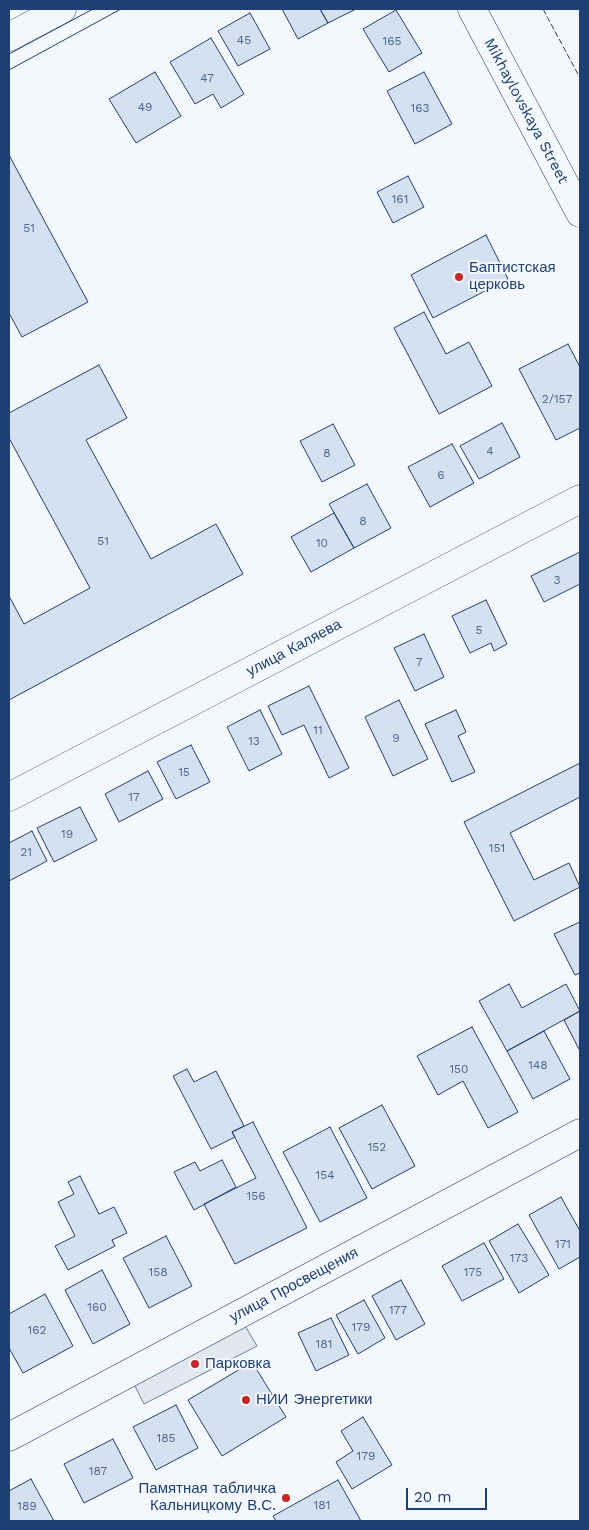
<!DOCTYPE html>
<html>
<head>
<meta charset="utf-8">
<style>
  body { margin:0 }
  #map { position:relative; width:589px; height:1530px; overflow:hidden; background:#f4f7fb; font-family:"Work Sans",sans-serif }
  canvas { display:block }
  .frame { position:absolute; inset:0; border:10px solid #1d3f73; pointer-events:none }
  .scale { position:absolute; left:406px; top:1488px; width:81px; height:22px; box-sizing:border-box; border:2px solid #1d3f73; border-top:0; padding-left:6px; font-size:15px; line-height:18px; white-space:nowrap; color:#1d3f73; -webkit-text-stroke:4px #f4f7fb; paint-order:stroke }
</style>
</head>
<body>
<div id="map">
<canvas width="589" height="1530"></canvas>
<div class="frame"></div>
<div class="scale">20 m</div>
</div>
<script>
const ctx = document.querySelector('canvas').getContext('2d');
ctx.lineJoin = 'round';
function paint(path, color) {
  ctx.fillStyle = color;
  ctx.fill(path, 'evenodd');
}
function poly(rows) {
  const path = new Path2D();
  for (const r of rows) {
    path.moveTo(r[0], r[1]);
    for (let i = 2; i < r.length; i += 2) path.lineTo(r[i], r[i + 1]);
  }
  return path;
}
function stroke(path, color, width, dash) {
  ctx.strokeStyle = color;
  ctx.lineWidth = width;
  ctx.lineCap = dash ? 'butt' : 'round';
  ctx.setLineDash(dash || []);
  ctx.stroke(path);
}
function label(font, color, halo, rows, align = 'center') {
  ctx.font = font + ' "Work Sans",sans-serif';
  ctx.lineWidth = 4;
  ctx.setLineDash([]);
  ctx.textBaseline = 'middle';
  ctx.strokeStyle = halo;
  ctx.fillStyle = color;
  for (const [text, x, y, turn = 0] of rows) {
    ctx.save();
    ctx.translate(x, y);
    ctx.rotate((+turn || 0) * Math.PI / 180);
    ctx.textAlign = isNaN(turn) ? turn : align;
    if (halo) ctx.strokeText(text, 0, 0);
    ctx.fillText(text, 0, 0);
    ctx.restore();
  }
}
const parking = poly([
  [244,1324,257,1346,144,1404,133,1382,244,1324]
]);
paint(parking, '#e3e8f0');
stroke(parking, '#687fa3', 1);
const building = poly([
  [282,9,320,9,328,23,298,39,282,9],
  [320,9,356,9,328,23,320,9],
  [396,10,422,53,389,72,363,29,396,10],
  [250,13,270,49,238,66,218,31,250,13],
  [211,38,244,94,221,108,213,94,195,104,170,62,211,38],
  [155,72,181,116,136,143,109,99,155,72],
  [424,72,452,124,415,144,387,91,424,72],
  [9,155,88,302,22,337,9,313,9,155],
  [408,176,424,207,393,223,377,192,408,176],
  [486,235,508,279,433,318,411,275,486,235],
  [424,312,446,354,469,342,492,386,439,414,394,328,424,312],
  [568,344,580,367,580,428,556,440,519,369,568,344],
  [99,365,127,418,86,440,151,559,216,524,243,574,9,700,9,596,24,624,90,588,9,438,9,413,99,365],
  [502,423,520,457,479,479,460,446,502,423],
  [333,424,355,465,322,482,300,441,333,424],
  [452,444,474,483,430,507,408,467,452,444],
  [367,484,391,528,354,548,329,504,367,484],
  [334,513,354,548,311,572,291,537,334,513],
  [580,552,580,584,544,602,531,576,580,552],
  [486,600,507,644,494,651,491,643,470,653,452,616,486,600],
  [424,634,444,677,415,691,394,648,424,634],
  [309,686,349,768,329,778,304,725,282,735,268,706,309,686],
  [399,700,428,759,393,776,365,717,399,700],
  [260,710,282,754,249,771,227,727,260,710],
  [456,710,466,732,458,736,475,772,452,782,425,724,456,710],
  [191,745,210,782,176,799,157,762,191,745],
  [580,763,580,797,510,833,534,880,569,863,580,887,514,921,464,822,580,763],
  [148,771,163,799,119,822,105,794,148,771],
  [80,807,97,840,54,862,37,828,80,807],
  [32,831,47,861,9,881,9,843,32,831],
  [580,922,580,973,575,975,554,934,580,922],
  [509,984,522,1008,566,984,580,1011,507,1051,479,1001,509,984],
  [580,1011,580,1051,564,1020,580,1011],
  [472,1027,518,1112,488,1128,463,1081,438,1095,417,1056,472,1027],
  [544,1031,570,1079,533,1099,507,1051,544,1031],
  [187,1069,194,1082,216,1071,244,1126,232,1132,235,1137,211,1149,173,1076,187,1069],
  [382,1105,415,1166,372,1189,339,1128,382,1105],
  [253,1122,307,1228,235,1264,204,1204,256,1178,232,1132,253,1122],
  [330,1127,367,1198,320,1222,283,1152,330,1127],
  [222,1160,236,1187,194,1210,174,1172,195,1162,200,1171,222,1160],
  [80,1176,99,1214,114,1207,127,1233,112,1240,115,1246,68,1270,55,1246,75,1236,58,1202,74,1194,68,1182,80,1176],
  [561,1197,580,1231,580,1257,559,1269,529,1215,561,1197],
  [518,1224,549,1275,519,1293,489,1241,518,1224],
  [166,1236,192,1286,149,1308,123,1258,166,1236],
  [484,1243,504,1279,462,1301,442,1266,484,1243],
  [102,1270,130,1324,93,1344,65,1290,102,1270],
  [401,1280,425,1324,396,1340,372,1296,401,1280],
  [45,1294,73,1346,23,1373,9,1348,9,1314,45,1294],
  [364,1300,385,1338,358,1354,336,1315,364,1300],
  [331,1318,349,1355,316,1371,298,1333,331,1318],
  [252,1362,286,1417,222,1456,188,1400,252,1362],
  [176,1405,198,1448,156,1470,133,1427,176,1405],
  [363,1417,392,1465,352,1489,336,1462,353,1451,341,1431,363,1417],
  [113,1439,133,1478,84,1503,64,1464,113,1439],
  [31,1479,54,1521,9,1521,9,1491,31,1479],
  [338,1480,361,1521,276,1521,273,1516,338,1480]
]);
paint(building, '#d5e0f0');
stroke(building, '#1d3f73', 1);
const minor = poly([
  [472,9,580,213],
  [9,37,62,9],
  [9,797,580,499],
  [9,1437,580,1133]
]);
stroke(minor, '#1d3f73', 29);
stroke(minor, '#f4f7fb', 28);
stroke(poly([
  [9,54,93,9],
  [9,70,121,9]
]), '#1d3f73', 1);
stroke(poly([
  [543,9,580,78]
]), '#1d3f73', 1, [6, 2.5]);
for (const [x, y, r, color] of [
  [459,277,5,"#c62828"],
  [195,1364,5,"#c62828"],
  [246,1400,5,"#c62828"],
  [286,1498,5,"#c62828"]
]) {
  const dot = new Path2D();
  dot.arc(x, y, r, 0, 2 * Math.PI);
  ctx.fillStyle = color;
  ctx.fill(dot);
  stroke(dot, '#f4f7fb', 2);
}
label('12px', '#4b6792', null, [
  ["45",244,40],
  ["165",392,41],
  ["47",207,78],
  ["49",145,107],
  ["163",420,108],
  ["161",400,199],
  ["51",29,228],
  ["2/157",557,399],
  ["4",490,451],
  ["8",327,453],
  ["6",441,475],
  ["8",363,521],
  ["51",103,541],
  ["10",322,543],
  ["3",557,580],
  ["5",479,630],
  ["7",419,662],
  ["11",318,730],
  ["9",396,738],
  ["13",254,741],
  ["15",184,772],
  ["17",134,797],
  ["19",67,834],
  ["151",497,848],
  ["21",26,852],
  ["148",538,1065],
  ["150",459,1069],
  ["152",377,1147],
  ["154",325,1175],
  ["156",256,1196],
  ["171",563,1244],
  ["173",519,1258],
  ["158",158,1272],
  ["175",473,1272],
  ["160",97,1307],
  ["177",398,1310],
  ["179",361,1327],
  ["162",37,1330],
  ["181",324,1344],
  ["185",166,1438],
  ["179",366,1456],
  ["187",98,1471],
  ["181",322,1505],
  ["189",27,1506]
]);
label('15px', '#1d3f73', '#f4f7fb', [
  ["Mikhaylovskaya Street",526,111,62],
  ["улица Каляева",294,648,-28],
  ["улица Просвещения",294,1285,-28]
]);
label('15px', '#1d3f73', '#f4f7fb', [
  ["Баптистская",469,268],
  ["церковь",469,285],
  ["Парковка",205,1364],
  ["НИИ Энергетики",256,1400],
  ["Памятная табличка",276,1489,"right"],
  ["Кальницкому В.С.",276,1506,"right"]
], 'left');
</script>
</body>
</html>
